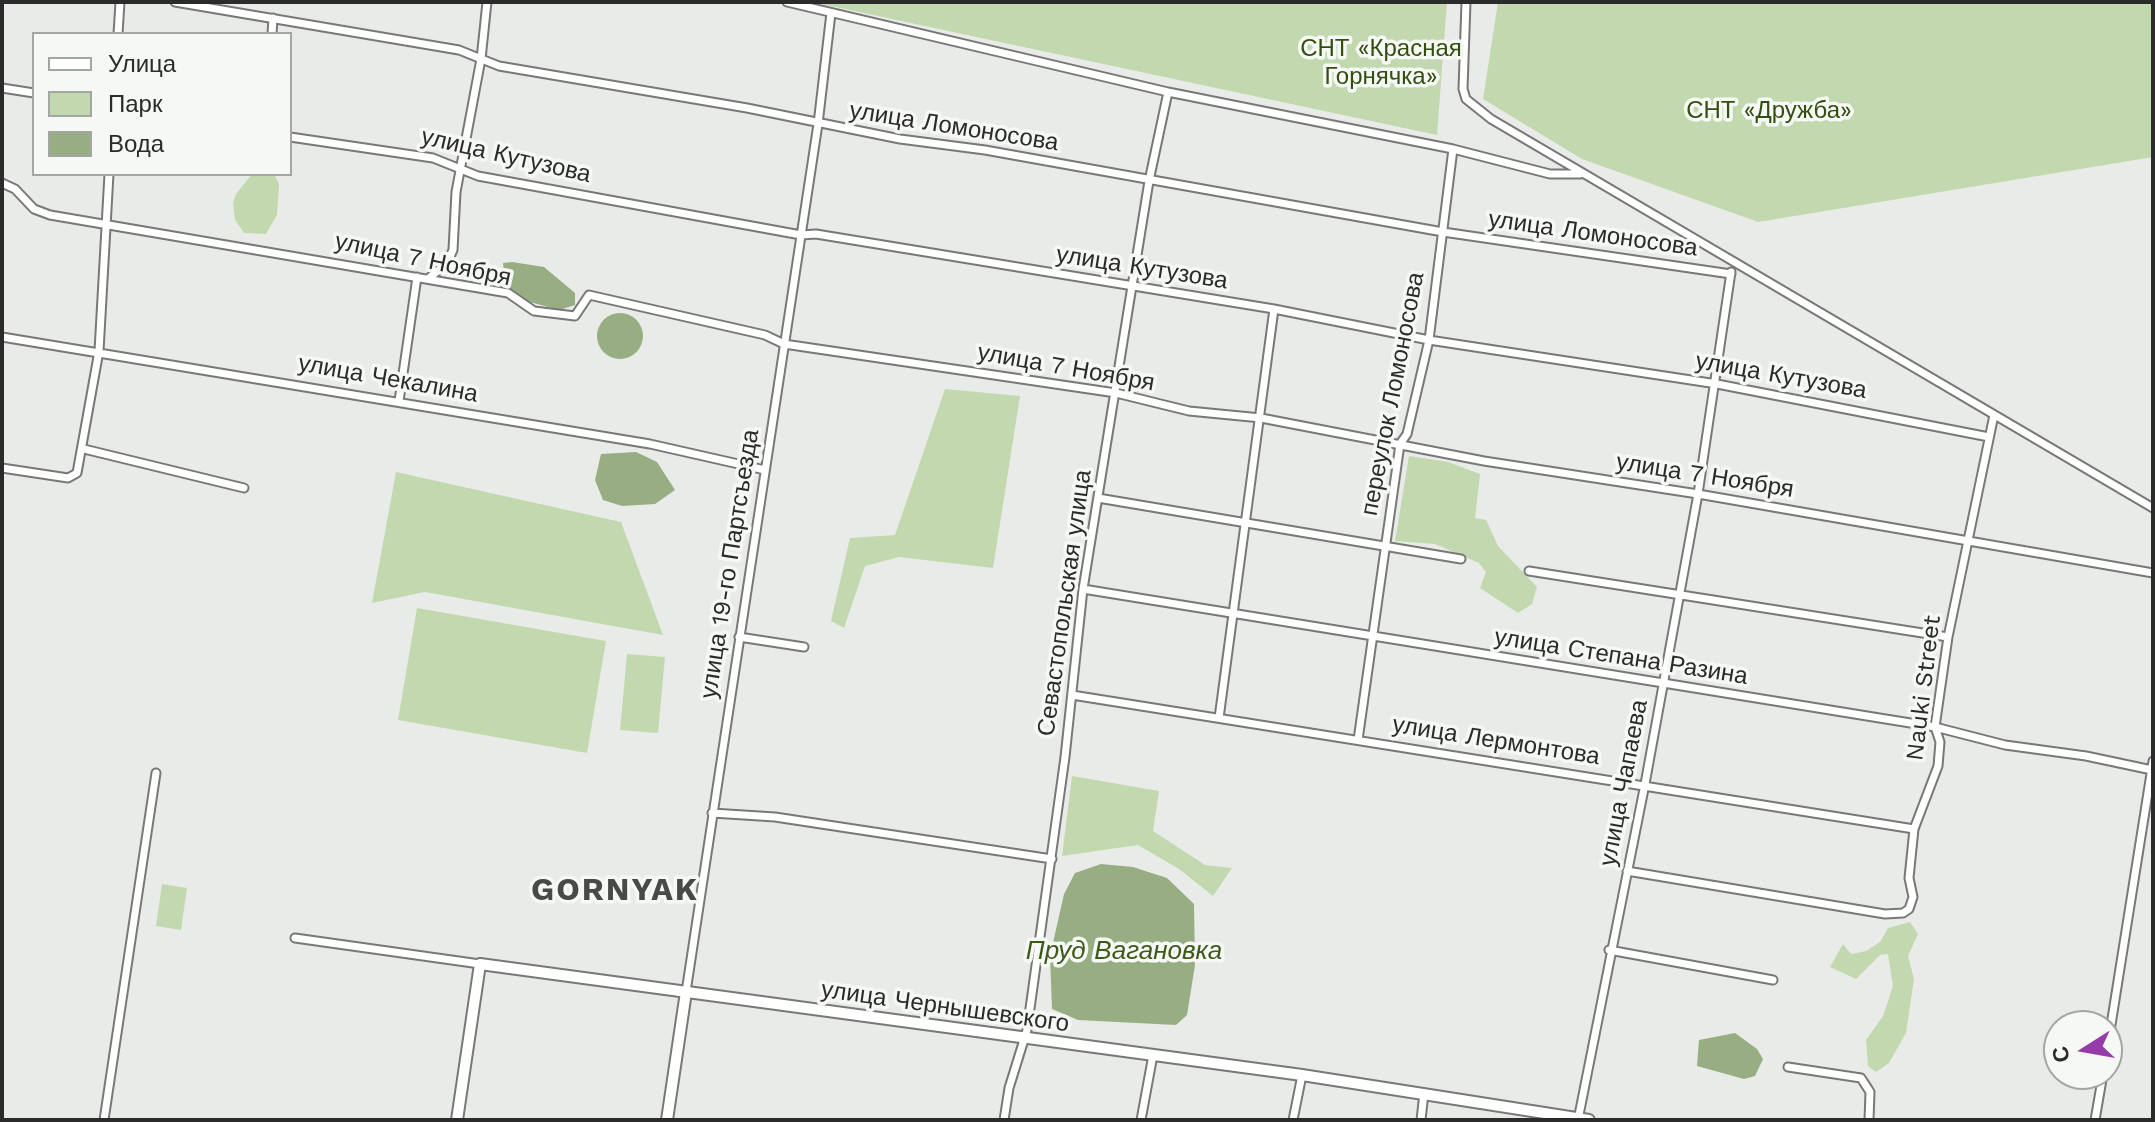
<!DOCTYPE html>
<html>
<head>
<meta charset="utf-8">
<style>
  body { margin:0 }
  #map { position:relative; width:2155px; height:1122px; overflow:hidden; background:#e9ebe8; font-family:"Work Sans",sans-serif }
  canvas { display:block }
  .frame { position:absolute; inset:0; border:4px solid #2a2b2a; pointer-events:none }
  .legend { position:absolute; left:32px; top:32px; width:260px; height:144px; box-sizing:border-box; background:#f6f8f5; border:2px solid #a4a6a4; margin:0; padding:10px 14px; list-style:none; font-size:24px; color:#2a2b2a }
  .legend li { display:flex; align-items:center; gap:16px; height:40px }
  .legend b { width:40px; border:2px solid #a4a6a4 }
  .north { position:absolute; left:2043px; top:1010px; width:80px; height:80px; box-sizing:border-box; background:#f6f8f5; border:2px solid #a4a6a4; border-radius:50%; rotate:259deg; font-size:22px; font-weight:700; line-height:32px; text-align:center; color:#2a2b2a }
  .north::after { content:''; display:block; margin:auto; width:28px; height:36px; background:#963ca8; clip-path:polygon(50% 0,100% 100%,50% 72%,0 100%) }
</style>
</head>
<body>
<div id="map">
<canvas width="2155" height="1122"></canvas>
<div class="frame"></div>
<ul class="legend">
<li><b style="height:10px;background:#fff"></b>Улица</li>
<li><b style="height:22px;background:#c2d9af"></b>Парк</li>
<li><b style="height:22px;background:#97ae82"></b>Вода</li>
</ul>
<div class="north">С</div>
</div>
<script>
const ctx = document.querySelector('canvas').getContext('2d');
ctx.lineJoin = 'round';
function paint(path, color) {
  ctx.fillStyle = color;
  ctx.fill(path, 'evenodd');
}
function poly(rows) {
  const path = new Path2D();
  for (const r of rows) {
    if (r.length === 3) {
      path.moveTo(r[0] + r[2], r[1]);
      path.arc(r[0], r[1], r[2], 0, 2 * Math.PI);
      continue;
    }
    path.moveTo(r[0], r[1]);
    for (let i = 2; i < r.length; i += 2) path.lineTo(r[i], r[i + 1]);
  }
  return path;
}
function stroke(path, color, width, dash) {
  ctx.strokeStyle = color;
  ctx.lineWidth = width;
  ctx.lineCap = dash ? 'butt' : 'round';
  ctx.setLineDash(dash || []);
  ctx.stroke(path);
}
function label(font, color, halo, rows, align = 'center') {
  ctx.font = font + ' "Work Sans",sans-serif';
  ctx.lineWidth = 7;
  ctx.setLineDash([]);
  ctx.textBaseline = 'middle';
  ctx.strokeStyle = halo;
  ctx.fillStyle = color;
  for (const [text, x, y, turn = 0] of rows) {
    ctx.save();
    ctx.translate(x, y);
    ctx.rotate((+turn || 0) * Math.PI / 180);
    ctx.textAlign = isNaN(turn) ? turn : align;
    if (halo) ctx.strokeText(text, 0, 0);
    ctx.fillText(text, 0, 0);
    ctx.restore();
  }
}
paint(poly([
  [812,2,1447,2,1437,135],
  [1498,2,2153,2,2153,157,1758,222,1582,159,1483,99],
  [252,174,274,174,279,184,277,215,266,234,244,233,235,220,233,203,236,194],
  [945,389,1020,396,993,568,899,557,865,566,844,628,831,621,850,538,895,535],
  [1409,456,1448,462,1480,474,1475,518,1486,520,1498,546,1537,587,1532,604,1518,613,1480,588,1486,572,1479,563,1435,544,1395,541],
  [396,472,621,522,663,635,425,592,372,603],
  [417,608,606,641,587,753,398,720],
  [627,654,665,657,658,733,620,730],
  [1072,776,1159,791,1153,831,1205,865,1232,868,1213,896,1179,869,1138,845,1062,856],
  [162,884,187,888,181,930,156,926],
  [1910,922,1918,934,1908,956,1914,979,1906,1033,1889,1063,1876,1072,1868,1066,1866,1040,1883,1016,1893,986,1888,954,1880,955,1856,979,1830,967,1843,944,1851,954,1866,951,1880,942,1888,928]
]), '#c2d9af');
paint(poly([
  [512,262,544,267,575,293,575,305,559,310,530,302,506,288,503,263],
  [620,336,23],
  [636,452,657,462,675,490,655,504,622,506,603,500,595,480,601,454],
  [1101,864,1133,867,1167,878,1194,904,1195,965,1187,1015,1176,1025,1078,1020,1052,1009,1050,956,1064,894,1075,873],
  [1735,1033,1757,1049,1763,1059,1755,1076,1744,1079,1697,1066,1699,1040]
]), '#97ae82');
const street = poly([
  [175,2,459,50,499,66,747,108,900,139,985,150,1443,232,1731,274],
  [787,2,1168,92,1453,149,1550,174,1580,174],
  [1466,2,1463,89,1466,99,1491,119,2153,508],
  [118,34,120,2],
  [272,34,273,18],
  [2,88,34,93],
  [290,137,433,158,478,176,801,235,816,234,1274,309,1429,340,1717,384,1989,437],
  [2,183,15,189,34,209,50,215,508,293,534,311,575,316,589,295,765,335,784,344,1116,393,1189,411,1261,418,1484,461,1698,494,2153,573],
  [428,279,447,263,453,250,456,192,481,59,487,2],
  [2,337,650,444,765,470],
  [399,401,417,277],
  [84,449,244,488],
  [2,468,68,478,77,473,99,351,109,174],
  [1098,498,1461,559],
  [1529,571,1948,637],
  [1083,589,1935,727,2005,745,2086,756,2152,770],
  [739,637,804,647],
  [1072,695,1914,829],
  [1219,718,1274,309],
  [1358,740,1400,444,1407,434,1429,340,1453,149],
  [712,813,775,817,1052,859],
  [1627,871,1885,914,1903,913,1909,909,1913,897,1909,878,1914,829,1938,766,1940,742,1935,727,1948,637,1994,415],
  [295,938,480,964],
  [1609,950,1773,980],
  [686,992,818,124,831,13],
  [2107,1050,2153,761],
  [1788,1067,1861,1078,1870,1092,1869,1120],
  [104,1120,156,773],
  [1004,1120,1009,1088,1027,1030,1065,757,1083,589,1149,181,1168,92],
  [1141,1120,1153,1055],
  [1293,1120,1302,1075],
  [1421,1120,1424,1093],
  [1578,1120,1645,784,1698,494,1731,272],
  [2095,1120,2103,1074]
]);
const secondary = poly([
  [457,1120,480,964,1302,1075,1589,1120],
  [667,1120,686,992]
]);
stroke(street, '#787976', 11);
stroke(secondary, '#787976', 14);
stroke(street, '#fff', 7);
stroke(secondary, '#fff', 10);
label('24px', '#334f0f', '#f6f8f5', [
  ["СНТ «Красная",1381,49],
  ["Горнячка»",1381,77],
  ["СНТ «Дружба»",1769,111]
]);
label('24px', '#2a2b2a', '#f6f8f5', [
  ["улица Ломоносова",954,127,9],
  ["улица Кутузова",506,156,13],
  ["улица Ломоносова",1593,234,8],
  ["улица 7 Ноября",423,260,12],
  ["улица Кутузова",1142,268,9],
  ["улица 7 Ноября",1066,368,10],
  ["улица Кутузова",1781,376,10],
  ["улица Чекалина",388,379,10],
  ["переулок Ломоносова",1393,394,-79],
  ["улица 7 Ноября",1705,476,9],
  ["улица 19-го Партсъезда",730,564,-81],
  ["Севастопольская улица",1065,603,-82],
  ["улица Степана Разина",1621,657,9],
  ["Nauki Street",1924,688,-83],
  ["улица Лермонтова",1496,741,9],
  ["улица Чапаева",1624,783,-79],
  ["улица Чернышевского",945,1007,8]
]);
label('italic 26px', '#3c591a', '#f6f8f5', [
  ["Пруд Вагановка",1124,951]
]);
ctx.letterSpacing = '2px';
label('bold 32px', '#484a47', '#f6f8f5', [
  ["GORNYAK",615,891]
]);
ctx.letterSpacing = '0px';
</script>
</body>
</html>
